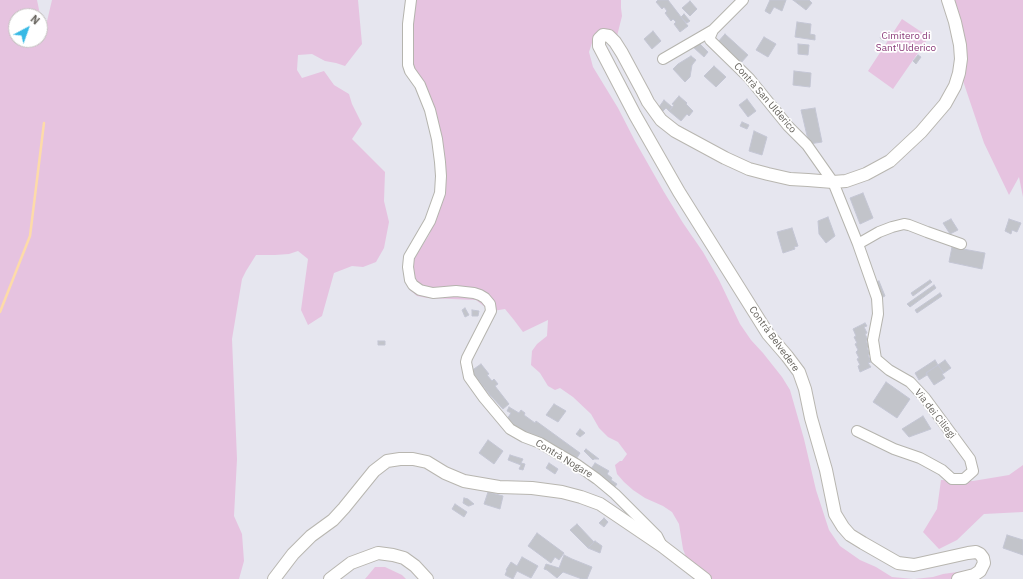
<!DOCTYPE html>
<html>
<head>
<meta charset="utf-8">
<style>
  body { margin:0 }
  #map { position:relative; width:1023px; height:579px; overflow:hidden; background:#e6e6ef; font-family:"IBM Plex Sans",sans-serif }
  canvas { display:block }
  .north { position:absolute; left:8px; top:8px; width:40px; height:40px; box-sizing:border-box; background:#fff; border:1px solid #c2c1be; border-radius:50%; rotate:41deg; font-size:11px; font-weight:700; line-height:16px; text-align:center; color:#66635d }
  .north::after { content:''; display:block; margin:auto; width:14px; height:18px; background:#37b9e5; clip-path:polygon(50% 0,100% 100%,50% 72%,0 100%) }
</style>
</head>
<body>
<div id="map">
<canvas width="1023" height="579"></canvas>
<div class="north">N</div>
</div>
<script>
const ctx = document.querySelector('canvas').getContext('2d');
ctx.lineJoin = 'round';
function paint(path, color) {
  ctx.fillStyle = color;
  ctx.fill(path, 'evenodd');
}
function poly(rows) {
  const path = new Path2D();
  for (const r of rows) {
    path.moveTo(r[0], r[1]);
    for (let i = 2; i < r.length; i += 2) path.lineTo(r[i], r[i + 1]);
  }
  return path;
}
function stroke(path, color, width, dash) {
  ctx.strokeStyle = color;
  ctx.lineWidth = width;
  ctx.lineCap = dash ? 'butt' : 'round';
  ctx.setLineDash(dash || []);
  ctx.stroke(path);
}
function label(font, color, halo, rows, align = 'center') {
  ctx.font = font + ' "IBM Plex Sans",sans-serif';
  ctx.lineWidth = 3.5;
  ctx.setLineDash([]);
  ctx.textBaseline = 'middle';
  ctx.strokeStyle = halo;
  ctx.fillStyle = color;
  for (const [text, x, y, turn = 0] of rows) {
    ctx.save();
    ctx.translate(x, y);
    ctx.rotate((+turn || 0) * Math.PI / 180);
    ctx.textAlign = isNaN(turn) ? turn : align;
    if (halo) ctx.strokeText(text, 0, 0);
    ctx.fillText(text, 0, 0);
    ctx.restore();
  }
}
paint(poly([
  [0,0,37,0,44,34,52,0,358,0,362,44,345,66,336,63,325,61,312,54,298,55,297,70,302,78,324,71,334,85,349,94,352,104,362,124,352,139,385,172,384,201,389,222,384,248,376,262,363,267,352,266,334,273,322,316,308,325,301,310,308,259,298,251,289,254,275,255,256,255,246,271,242,279,232,339,237,459,234,516,242,534,244,561,239,579,0,579],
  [16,16,40,16,40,40,16,40],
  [412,0,621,0,621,8,622,16,616,40,601,38,592,43,589,52,593,67,618,108,635,141,664,192,683,223,703,252,719,280,740,324,751,340,763,353,782,377,790,390,804,439,816,490,829,530,840,546,860,560,876,567,892,577,914,579,933,577,943,574,972,570,963,579,694,579,683,549,679,524,672,512,663,506,645,498,633,490,624,482,617,474,615,465,620,461,622,461,627,454,618,442,608,437,599,428,591,414,573,397,560,388,555,390,548,386,540,373,531,365,532,351,537,344,547,336,548,320,523,332,514,320,505,309,493,311,487,310,485,307,476,300,427,298,417,296,410,290,408,285,410,265,429,235,437,216,442,152,412,61],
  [948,0,1023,0,1023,197,1019,177,1009,195,984,143,960,72],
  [902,19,929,37,893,89,868,71],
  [1023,465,1023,512,984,514,957,540,939,549,923,532,937,509,941,480,973,481,1009,475],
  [375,567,385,567,402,575,406,579,365,579]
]), '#e6c3e0');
stroke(poly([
  [0,312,30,236,44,123]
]), '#fddba9', 2.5);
const building = poly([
  [658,0,668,0,688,26,680,32,674,24,676,22,673,19,671,21,665,13,667,11,664,7,662,9,656,2,658,0],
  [770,0,786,0,782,11,774,7,770,14,765,11,770,0],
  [793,0,809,0,812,3,806,10,793,0],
  [690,1,697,9,690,16,682,8,690,1],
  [684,14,690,21,687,23,681,17,684,14],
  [797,22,811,24,810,34,815,35,815,40,795,37,797,22],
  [653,31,661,41,652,49,644,39,653,31],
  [884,31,889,34,884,41,880,38,884,31],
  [725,34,748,55,740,64,717,43,725,34],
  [764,37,776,44,768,57,756,50,764,37],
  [699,43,708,52,704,57,693,47,699,43],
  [798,44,809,45,808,55,798,54,798,44],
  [918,55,921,57,916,64,913,61,918,55],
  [691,56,696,60,692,65,690,77,685,82,673,69,678,64,691,56],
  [714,66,726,77,716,87,704,76,714,66],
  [794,71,811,73,810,87,793,85,794,71],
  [679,96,687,103,686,104,693,111,689,116,687,114,681,121,669,111,674,105,672,104,679,96],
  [747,99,756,111,748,117,739,105,747,99],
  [664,100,672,107,669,111,666,108,663,111,659,107,664,100],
  [815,108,822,142,809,144,801,110,815,108],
  [742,122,749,125,747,129,740,126,742,122],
  [754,131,767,137,762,155,749,151,754,131],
  [863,193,873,218,860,224,850,198,863,193],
  [828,217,835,236,826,243,819,234,818,221,828,217],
  [951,219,958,230,950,234,943,223,951,219],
  [1009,219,1021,223,1017,232,1012,230,1011,234,1005,231,1009,219],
  [792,228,798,246,794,247,795,249,783,253,777,232,792,228],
  [952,247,985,253,982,269,949,262,952,247],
  [930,280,932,282,913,296,911,293,930,280],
  [879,281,885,296,881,298,875,282,879,281],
  [934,285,936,288,910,307,907,304,934,285],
  [940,293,942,296,917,313,915,310,940,293],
  [465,308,469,315,465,317,462,310,465,308],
  [472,310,479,311,478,316,472,316,472,310],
  [865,323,867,326,864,327,867,333,865,334,868,340,866,341,869,347,867,348,870,354,868,355,871,362,868,363,871,367,860,372,858,366,860,365,857,359,859,358,856,352,858,350,855,344,857,343,854,337,856,336,853,329,865,323],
  [378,341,385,341,385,345,378,345,378,341],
  [935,360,938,365,926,373,927,375,919,380,915,373,935,360],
  [945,360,951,368,944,373,938,365,945,360],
  [481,364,489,374,487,375,492,381,494,379,498,384,495,386,509,404,503,409,490,395,471,371,481,364],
  [938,365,944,373,942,374,945,378,934,385,926,373,938,365],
  [886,382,910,399,897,418,873,402,886,382],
  [554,404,566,411,558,422,546,415,554,404],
  [509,407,519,413,521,410,525,413,524,415,535,423,536,421,580,453,575,461,505,422,511,413,507,411,509,407],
  [923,416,931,429,909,437,902,429,923,416],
  [580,429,585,433,580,437,576,434,580,429],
  [488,440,503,451,494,464,479,453,488,440],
  [586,449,599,459,594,459,593,460,584,451,586,449],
  [510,455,523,459,521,463,525,464,523,470,519,469,521,465,508,460,510,455],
  [549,463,558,469,555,474,546,468,549,463],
  [595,463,609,471,607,474,612,478,611,480,617,484,614,488,589,472,595,463],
  [488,492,503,496,500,509,484,504,488,492],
  [464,498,468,499,474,504,469,506,468,506,463,503,464,498],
  [455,504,467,512,464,517,452,509,455,504],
  [604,518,608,522,604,527,599,523,604,518],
  [577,524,594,542,588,548,570,530,577,524],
  [537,533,564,553,559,560,555,557,551,563,528,546,537,533],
  [1007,535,1023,540,1023,555,1003,548,1007,535],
  [595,541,602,546,600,553,588,548,595,541],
  [564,555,572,559,592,567,587,579,582,579,563,572,557,578,547,570,544,569,546,564,559,568,564,555],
  [522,557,538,566,531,578,517,571,513,579,505,575,507,570,506,570,511,562,517,566,522,557]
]);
paint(building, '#c2c4ca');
stroke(building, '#c4c6d4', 1);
const street = poly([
  [411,0,408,24,408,65,410,71,420,85,430,110,437,139,440,162,441,176,440,193,430,221,409,257,408,267,410,280,413,285,420,290,433,293,456,291,474,293,480,295,485,298,490,304,491,311,467,358,466,362,469,377,484,398,510,429,524,437,540,443,555,452,576,464,597,479,615,494,657,536,661,544],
  [743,0,713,30,710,37,710,40,749,78,788,126,807,145,833,182,858,244,877,298,878,314,873,340,876,359,889,370,910,382,925,398,970,459,973,471,964,479,952,479,942,470,920,458,894,449,857,431],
  [663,59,713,30],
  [858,244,879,232,892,227,904,224,909,225,927,232,961,244]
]);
const secondary = poly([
  [948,0,955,22,960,45,961,59,959,73,955,86,945,104,921,132,890,161,866,174,846,181,833,182,808,180,790,179,768,174,749,169,725,158,675,131,661,120,648,102,643,92,622,53,615,42,609,36,603,35,599,39,599,46,635,115,679,192,768,334,787,356,799,372,805,389,811,418,826,470,835,514,843,527,850,535,863,543,898,563,914,565,968,553,976,552,980,554,983,558,984,563,980,571,974,575,958,579],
  [274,579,293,554,311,536,333,520,344,508,374,471,387,461,400,459,413,459,427,462,445,473,464,481,499,487,532,488,562,492,581,497,600,504,662,546,705,579],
  [330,579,351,563,378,553,393,555,404,558,415,566,427,579]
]);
stroke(street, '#b5b4ae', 12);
stroke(secondary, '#b8b6b0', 14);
stroke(street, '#fff', 10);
stroke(secondary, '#fff', 12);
label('10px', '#893978', '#fff', [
  ["Cimitero di",906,36],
  ["Sant'Ulderico",906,48]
]);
label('10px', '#66635d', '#fff', [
  ["Contrà San Ulderico",765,98,49],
  ["Contrà Belvedere",774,339,54],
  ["Via dei Ciliegi",935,414,52],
  ["Contrà Nogare",564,459,31]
]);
</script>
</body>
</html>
